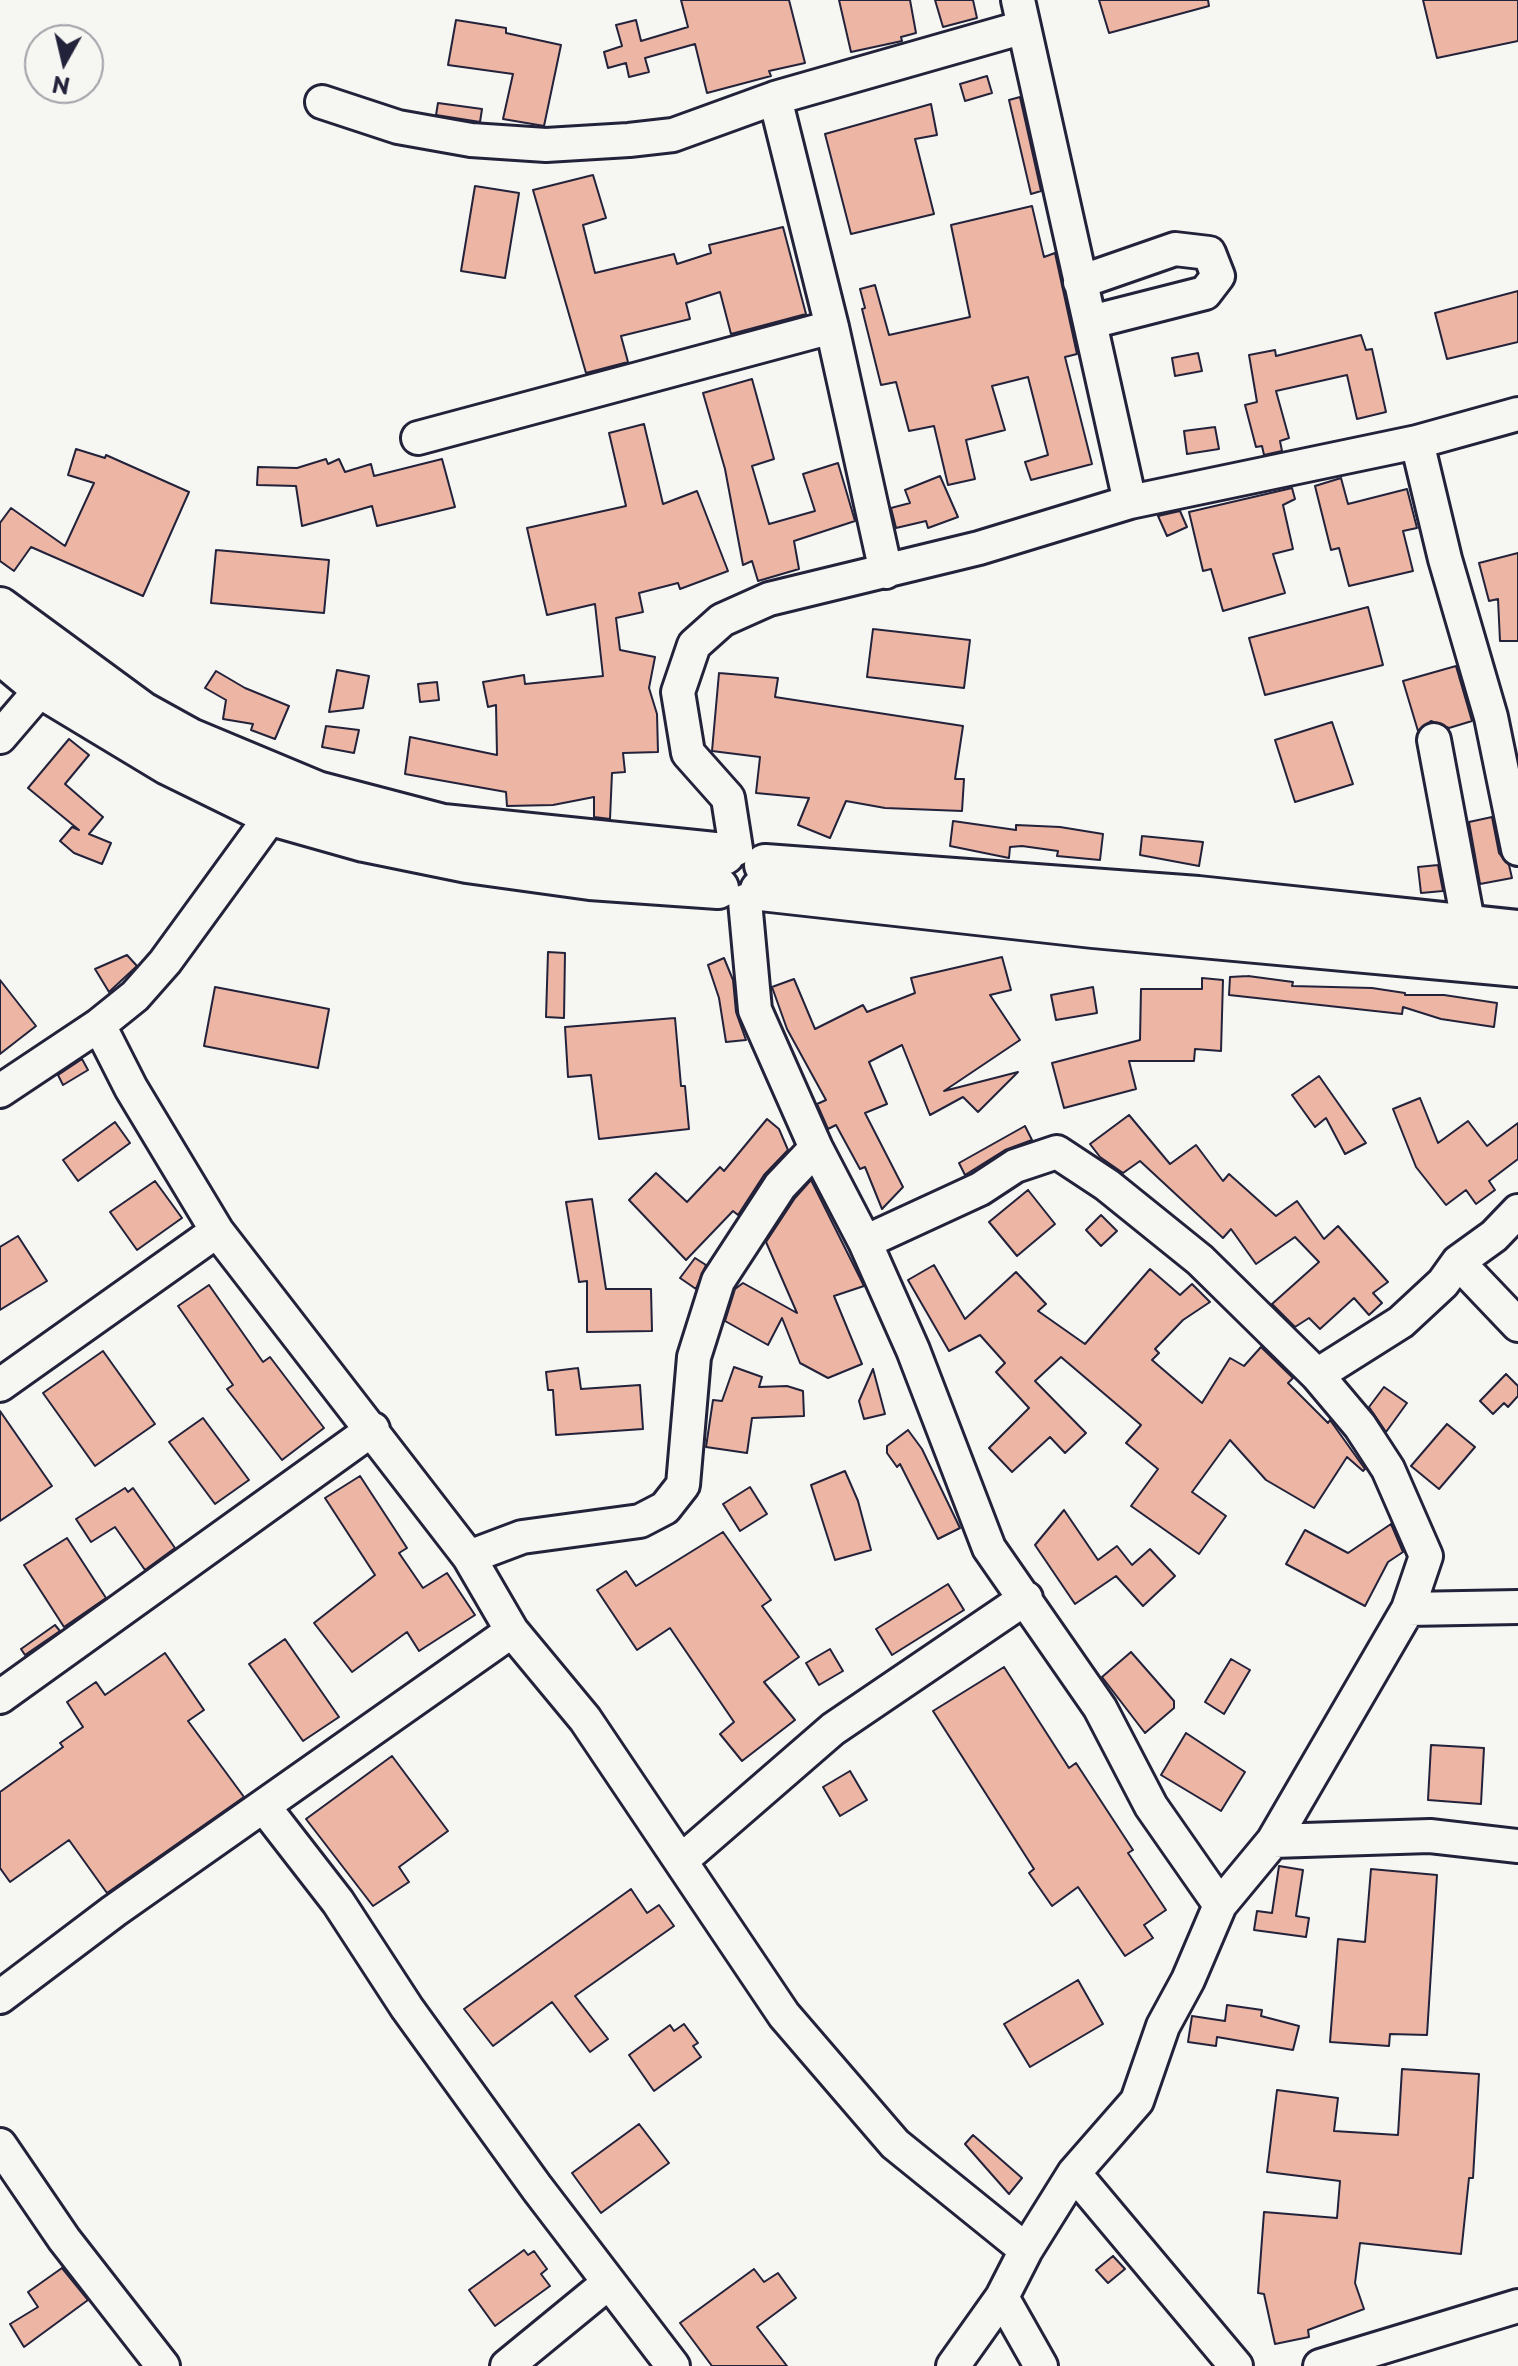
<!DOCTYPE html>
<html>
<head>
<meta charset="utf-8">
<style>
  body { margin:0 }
  #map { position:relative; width:1518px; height:2366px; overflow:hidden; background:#f6f6f2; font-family:"Playpen Sans",sans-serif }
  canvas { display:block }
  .north { position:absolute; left:24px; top:24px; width:80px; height:80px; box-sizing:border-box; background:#f6f6f2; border:2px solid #a1a1a9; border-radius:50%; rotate:188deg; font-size:22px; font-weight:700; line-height:32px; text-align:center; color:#22223b }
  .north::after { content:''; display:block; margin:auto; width:28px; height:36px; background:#22223b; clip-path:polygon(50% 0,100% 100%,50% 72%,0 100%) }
</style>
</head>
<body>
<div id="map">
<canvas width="1518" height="2366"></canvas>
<div class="north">N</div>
</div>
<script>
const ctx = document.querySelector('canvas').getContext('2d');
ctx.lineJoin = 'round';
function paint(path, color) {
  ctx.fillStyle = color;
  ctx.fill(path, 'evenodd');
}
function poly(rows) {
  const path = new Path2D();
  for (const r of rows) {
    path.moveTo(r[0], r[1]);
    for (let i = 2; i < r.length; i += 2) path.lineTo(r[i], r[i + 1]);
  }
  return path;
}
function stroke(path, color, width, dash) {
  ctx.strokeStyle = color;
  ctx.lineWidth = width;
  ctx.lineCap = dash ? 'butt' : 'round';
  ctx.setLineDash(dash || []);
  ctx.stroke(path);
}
const building = poly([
  [681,0,789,0,805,63,769,71,771,76,707,93,695,44,645,58,649,72,629,77,626,63,608,68,604,52,622,46,616,25,636,20,641,41,688,27,681,0],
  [839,0,910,0,916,33,901,37,902,41,851,52,839,0],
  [935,0,973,0,977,18,943,27,935,0],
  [1099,0,1208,0,1209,6,1109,33,1099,0],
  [1423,0,1518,0,1518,41,1437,58,1423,0],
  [456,20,506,28,506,33,561,45,544,126,503,119,513,74,448,65,456,20],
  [987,76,992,93,965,101,960,84,987,76],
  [1020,97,1041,191,1031,194,1009,100,1020,97],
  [438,103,482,109,480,122,436,115,438,103],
  [931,104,937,135,915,139,934,214,851,234,825,134,931,104],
  [593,175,606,218,583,225,595,273,674,254,677,264,711,253,709,245,783,227,806,314,731,334,720,292,686,303,690,319,621,336,628,362,586,373,533,190,593,175],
  [475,186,519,193,505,278,461,271,475,186],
  [1032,206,1044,257,1055,253,1077,354,1065,357,1092,464,1031,480,1025,462,1048,455,1028,377,992,386,1005,430,966,440,975,479,948,485,934,426,909,431,896,382,881,385,862,309,865,308,860,289,875,285,889,335,970,317,951,225,1032,206],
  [1518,291,1518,342,1447,359,1435,313,1518,291],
  [1361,335,1366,350,1372,349,1386,412,1357,419,1347,375,1276,391,1289,438,1280,441,1282,451,1264,455,1262,446,1256,447,1245,405,1257,402,1249,355,1275,350,1276,356,1361,335],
  [1198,353,1202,371,1175,376,1172,358,1198,353],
  [752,379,774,459,752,466,769,524,815,511,803,474,838,463,855,521,794,541,799,569,758,581,752,561,743,565,725,469,703,393,752,379],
  [644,424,663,504,697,491,728,571,680,589,678,583,639,593,643,612,616,618,620,650,655,657,649,688,657,714,658,752,623,753,625,772,612,773,610,819,594,817,594,797,553,805,507,806,506,792,405,774,410,737,497,755,496,705,488,707,483,682,524,675,525,684,603,676,595,604,547,615,527,528,626,506,609,433,644,424],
  [1215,427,1219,449,1187,454,1184,431,1215,427],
  [76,449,105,458,106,455,189,492,143,596,31,547,14,571,0,561,0,523,11,508,65,546,94,483,68,475,76,449],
  [326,459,328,464,339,459,345,472,371,464,374,476,442,459,455,507,377,526,372,506,302,526,296,486,257,485,258,467,297,468,326,459],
  [940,476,958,517,928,528,926,521,896,528,891,508,910,503,905,490,940,476],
  [1341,478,1348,504,1407,489,1417,528,1403,531,1413,571,1349,586,1339,548,1331,550,1315,486,1341,478],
  [1292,488,1295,499,1283,505,1293,549,1273,554,1285,593,1223,611,1211,569,1203,571,1189,512,1292,488],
  [1180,511,1187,527,1167,536,1158,516,1180,511],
  [216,550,329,560,324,613,211,603,216,550],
  [1518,553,1518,641,1500,641,1498,599,1489,601,1479,563,1518,553],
  [1368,607,1383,665,1265,695,1249,638,1368,607],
  [873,629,970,640,964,688,867,677,873,629],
  [1456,666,1472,721,1449,728,1431,721,1418,731,1403,681,1456,666],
  [337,670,369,676,363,708,329,712,337,670],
  [216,671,245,688,289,706,275,739,251,730,253,724,223,719,226,700,205,688,216,671],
  [719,673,778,678,775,697,963,726,955,779,964,779,962,811,885,808,846,801,830,838,798,825,809,798,756,793,760,757,712,751,719,673],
  [437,682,439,700,420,702,418,684,437,682],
  [1332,722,1353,784,1295,802,1275,740,1332,722],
  [326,726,359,730,354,753,322,747,326,726],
  [69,739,89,755,65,784,103,817,89,834,111,843,102,864,74,853,60,841,72,827,79,830,28,788,69,739],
  [1492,817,1499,853,1509,865,1512,878,1480,884,1469,822,1492,817],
  [953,821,1016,830,1016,825,1060,827,1103,834,1100,860,1057,856,1058,851,1022,846,1010,847,1009,858,950,846,953,821],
  [1142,836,1203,842,1199,866,1140,855,1142,836],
  [1438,865,1443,891,1421,893,1418,867,1438,865],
  [548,952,565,953,564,1018,546,1017,548,952],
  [127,955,137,966,109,992,95,969,127,955],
  [1002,957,1011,990,990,995,1020,1040,944,1091,1018,1072,978,1112,963,1097,930,1115,902,1045,869,1062,887,1104,865,1113,903,1187,882,1209,865,1167,860,1169,836,1125,828,1129,817,1104,826,1100,787,1029,772,987,794,979,815,1029,863,1005,867,1012,915,993,911,978,1002,957],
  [724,958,733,980,736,1012,746,1040,726,1042,719,998,708,965,724,958],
  [1248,976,1293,982,1292,986,1372,988,1405,993,1405,995,1444,995,1497,1003,1494,1027,1441,1019,1403,1007,1402,1014,1229,995,1230,977,1248,976],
  [1202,978,1223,980,1221,1051,1195,1049,1194,1061,1129,1061,1136,1089,1064,1108,1052,1063,1140,1040,1141,989,1202,989,1202,978],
  [0,980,36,1026,0,1054,0,980],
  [215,987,329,1009,318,1068,204,1046,215,987],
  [1093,987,1097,1013,1056,1020,1051,995,1093,987],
  [675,1018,681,1086,685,1086,689,1129,599,1139,591,1075,568,1077,565,1027,675,1018],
  [82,1059,88,1070,63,1085,58,1075,82,1059],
  [1319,1076,1366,1143,1345,1154,1326,1118,1315,1127,1292,1095,1319,1076],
  [1420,1098,1438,1143,1468,1121,1487,1146,1518,1123,1518,1159,1489,1181,1495,1190,1476,1204,1466,1190,1446,1205,1416,1167,1393,1109,1420,1098],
  [1129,1115,1170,1164,1196,1145,1223,1181,1229,1174,1276,1216,1297,1201,1324,1239,1338,1226,1388,1282,1373,1293,1382,1303,1369,1315,1354,1298,1320,1329,1309,1318,1295,1327,1272,1304,1319,1262,1295,1237,1256,1264,1231,1229,1223,1238,1140,1161,1123,1173,1100,1157,1090,1144,1129,1115],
  [767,1119,779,1129,788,1150,764,1175,738,1215,733,1211,686,1260,629,1200,656,1173,687,1202,720,1167,724,1171,767,1119],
  [115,1122,130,1143,78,1181,63,1160,115,1122],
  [1025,1126,1032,1140,1005,1150,965,1175,959,1163,1025,1126],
  [811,1180,864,1286,834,1296,862,1364,828,1378,800,1363,782,1318,768,1345,725,1321,735,1289,743,1283,797,1313,766,1242,795,1198,811,1180],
  [155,1181,182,1218,137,1250,110,1212,155,1181],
  [1028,1190,1055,1224,1017,1256,989,1222,1028,1190],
  [592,1199,606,1289,651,1289,652,1331,587,1332,587,1281,579,1282,566,1202,592,1199],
  [1101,1215,1117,1231,1101,1246,1086,1230,1101,1215],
  [18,1236,47,1281,0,1310,0,1247,18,1236],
  [695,1258,706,1265,696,1289,680,1278,695,1258],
  [934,1265,965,1319,1016,1272,1046,1304,1038,1311,1085,1344,1150,1269,1180,1295,1192,1284,1210,1302,1183,1320,1155,1349,1159,1353,1152,1360,1202,1403,1230,1358,1244,1366,1261,1347,1293,1378,1288,1383,1328,1423,1330,1420,1365,1469,1363,1471,1347,1457,1314,1508,1266,1480,1230,1440,1192,1492,1226,1516,1199,1554,1131,1506,1158,1469,1126,1443,1141,1425,1061,1357,1035,1381,1086,1433,1065,1453,1050,1437,1012,1472,989,1448,1029,1408,996,1372,1005,1363,980,1335,949,1351,908,1280,934,1265],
  [209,1285,263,1362,270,1357,324,1428,282,1460,227,1389,233,1385,178,1306,209,1285],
  [103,1351,155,1424,95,1466,43,1393,103,1351],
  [734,1367,762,1377,759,1387,787,1386,803,1391,804,1416,752,1418,747,1453,706,1447,713,1400,722,1401,734,1367],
  [578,1368,581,1389,640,1385,643,1429,556,1435,553,1390,548,1390,546,1372,578,1368],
  [873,1369,885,1414,864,1419,859,1401,873,1369],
  [1506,1374,1518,1386,1518,1396,1508,1407,1504,1403,1493,1414,1480,1401,1506,1374],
  [1384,1387,1407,1403,1386,1432,1369,1407,1384,1387],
  [0,1411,52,1486,0,1521,0,1411],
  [203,1418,249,1480,215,1504,169,1442,203,1418],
  [1447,1424,1475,1447,1439,1489,1411,1466,1447,1424],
  [908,1430,922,1449,960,1528,938,1539,900,1464,897,1467,887,1453,887,1446,908,1430],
  [845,1471,858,1501,871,1550,835,1560,811,1485,845,1471],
  [360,1476,407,1548,399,1553,423,1588,447,1573,475,1615,419,1651,407,1632,352,1672,314,1623,375,1575,325,1498,360,1476],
  [750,1487,767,1514,740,1531,723,1504,750,1487],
  [125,1488,128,1492,133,1488,175,1548,145,1570,115,1527,91,1542,76,1519,125,1488],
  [1064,1510,1098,1560,1117,1546,1132,1565,1150,1549,1175,1576,1143,1606,1116,1576,1075,1604,1035,1545,1064,1510],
  [1391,1524,1403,1552,1388,1562,1365,1606,1286,1564,1305,1530,1348,1553,1391,1524],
  [723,1532,771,1600,762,1606,799,1657,764,1682,795,1720,742,1761,720,1734,734,1722,670,1628,637,1650,597,1590,626,1571,636,1586,723,1532],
  [67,1538,106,1598,64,1627,24,1565,67,1538],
  [948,1584,964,1610,892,1655,876,1629,948,1584],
  [55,1625,60,1631,25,1655,21,1649,55,1625],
  [285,1639,339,1717,303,1741,249,1664,285,1639],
  [830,1649,843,1671,819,1685,806,1663,830,1649],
  [1131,1652,1174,1701,1174,1708,1145,1733,1102,1677,1131,1652],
  [165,1653,204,1710,188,1721,244,1797,107,1893,69,1840,10,1882,0,1868,0,1792,63,1747,60,1743,83,1727,67,1702,96,1682,105,1695,165,1653],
  [1231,1659,1250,1670,1224,1714,1205,1702,1231,1659],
  [1004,1667,1069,1768,1076,1763,1133,1850,1128,1853,1166,1910,1144,1925,1153,1938,1125,1956,1078,1887,1052,1906,1029,1873,1034,1869,933,1711,1004,1667],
  [1186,1733,1245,1772,1221,1811,1161,1775,1186,1733],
  [1431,1745,1484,1748,1481,1804,1428,1800,1431,1745],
  [392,1756,448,1831,399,1867,409,1882,373,1906,306,1819,392,1756],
  [850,1771,867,1800,840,1816,823,1787,850,1771],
  [1279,1866,1303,1870,1296,1916,1309,1918,1306,1937,1254,1930,1257,1911,1272,1913,1279,1866],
  [1371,1869,1437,1875,1427,2035,1390,2034,1389,2046,1330,2042,1338,1939,1365,1942,1371,1869],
  [631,1889,647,1913,659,1905,674,1926,575,1996,608,2039,590,2052,552,2002,493,2046,464,2009,631,1889],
  [1078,1980,1103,2024,1030,2067,1004,2024,1078,1980],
  [1227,2005,1262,2010,1261,2016,1299,2026,1293,2050,1217,2037,1216,2046,1188,2042,1192,2016,1225,2021,1227,2005],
  [684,2024,698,2043,693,2046,701,2057,654,2091,629,2055,670,2025,674,2031,684,2024],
  [1402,2069,1479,2074,1473,2178,1469,2178,1461,2254,1360,2243,1355,2283,1364,2309,1308,2330,1309,2337,1275,2344,1264,2294,1258,2293,1264,2212,1337,2218,1340,2181,1267,2172,1277,2090,1338,2098,1334,2131,1398,2135,1402,2069],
  [639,2124,669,2163,601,2213,572,2173,639,2124],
  [973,2135,1022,2178,1009,2194,965,2144,973,2135],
  [524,2250,528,2255,534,2251,547,2269,541,2274,550,2286,495,2326,469,2290,524,2250],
  [1113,2256,1125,2269,1108,2283,1096,2270,1113,2256],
  [62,2268,88,2300,24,2347,10,2324,38,2307,28,2292,62,2268],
  [754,2269,764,2282,778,2273,796,2298,757,2327,787,2366,712,2366,680,2323,754,2269]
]);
paint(building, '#edb5a4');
stroke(building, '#22223b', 2);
const minor = poly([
  [1018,0,1130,502],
  [775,98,832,327,886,572],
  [322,102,398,127,471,140,546,145,629,140,673,135,775,98,1024,27],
  [1080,282,1175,249,1209,253,1218,276,1205,293,1091,322],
  [418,438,832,327],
  [1417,442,1445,559,1491,717,1518,849],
  [0,737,42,688],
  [1434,740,1469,927],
  [736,849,728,798,688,753,678,692,694,645,722,620,769,599,979,548,1130,502,1417,442,1518,414],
  [745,901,755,1010,816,1148,865,1242,913,1350,989,1548,1100,1708,1151,1806,1220,1905],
  [99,1025,131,1088,217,1231,469,1557,512,1631,585,1719,784,2015,895,2144,1026,2250],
  [0,1091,99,1025,135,996,165,962,272,815],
  [865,1242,980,1189,1015,1166,1057,1152,1107,1185,1200,1260,1317,1375,1360,1426,1388,1469,1426,1556,1408,1609,1273,1841,1220,1905,1188,1980,1163,2026,1137,2101,1074,2173,1026,2250,1002,2297,953,2366],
  [1458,1262,1518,1325],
  [1317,1375,1401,1322,1443,1283,1458,1262,1494,1236,1518,1211],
  [0,1385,217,1231],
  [469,1557,522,1537,640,1521,665,1508,683,1485,694,1357,718,1281,780,1186,816,1148],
  [1408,1609,1518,1607],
  [0,1697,373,1429],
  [265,1808,338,1902,407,2008,537,2188,673,2366],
  [1273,1841,1430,1836,1518,1846],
  [682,1860,833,1729,1026,1598],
  [0,1997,114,1911,512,1631],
  [0,2145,64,2239,163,2366],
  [1074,2173,1236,2366],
  [1002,2297,1041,2366],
  [507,2366,607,2284],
  [1320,2366,1518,2306]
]);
const major = poly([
  [0,608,143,713,190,739,317,792,443,825,724,854],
  [0,653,42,688,168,764,272,815,364,841,467,862,590,879,718,888],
  [765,865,1198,897,1518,931],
  [761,890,1093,927,1518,966]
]);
stroke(minor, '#22223b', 38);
stroke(major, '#22223b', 46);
stroke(minor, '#f6f6f2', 32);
stroke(major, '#f6f6f2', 40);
</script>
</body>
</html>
